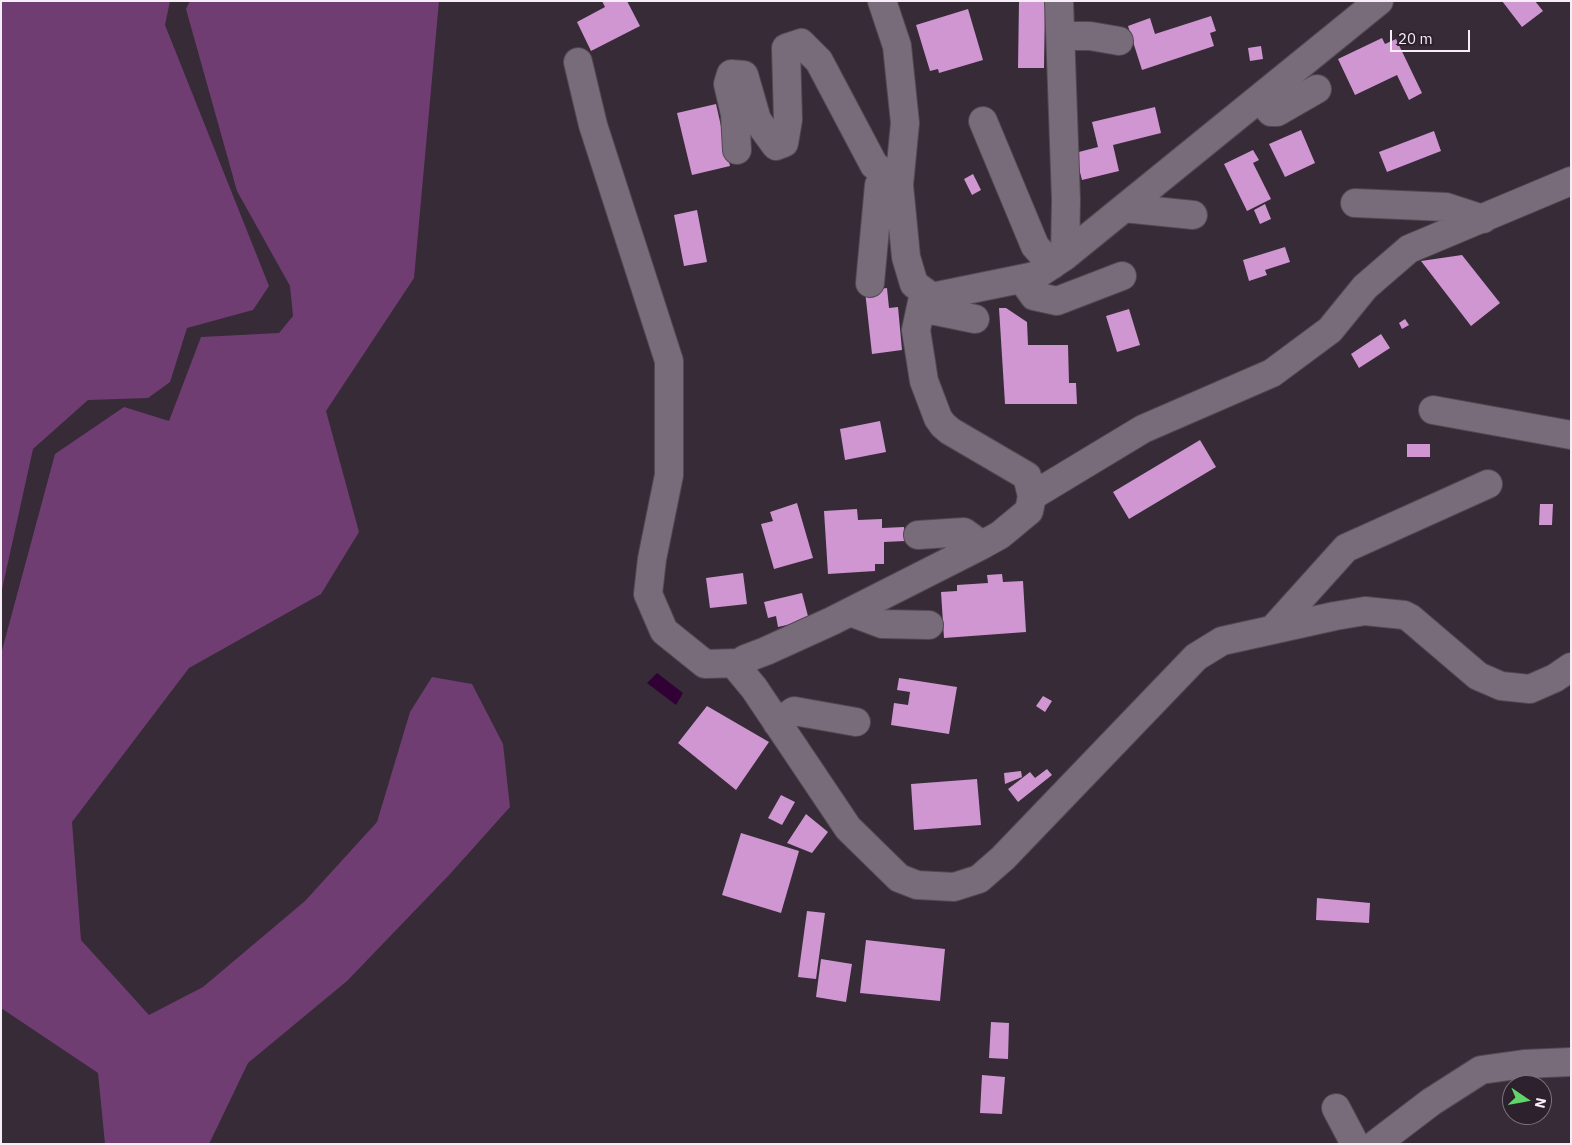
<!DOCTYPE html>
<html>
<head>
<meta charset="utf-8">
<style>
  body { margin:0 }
  #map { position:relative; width:1572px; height:1145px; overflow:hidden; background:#362b37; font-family:"IBM Plex Sans",sans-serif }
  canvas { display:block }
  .frame { position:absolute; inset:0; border:2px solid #f5eef6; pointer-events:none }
  .north { position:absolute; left:1502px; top:1075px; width:50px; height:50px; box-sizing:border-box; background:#2c212d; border:1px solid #7c737d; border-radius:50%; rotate:102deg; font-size:14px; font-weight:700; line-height:20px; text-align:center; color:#f5eef6 }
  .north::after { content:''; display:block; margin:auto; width:18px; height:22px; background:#61d46a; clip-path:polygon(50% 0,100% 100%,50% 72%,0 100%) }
  .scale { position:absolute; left:1390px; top:30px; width:80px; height:22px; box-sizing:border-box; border:2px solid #f5eef6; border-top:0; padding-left:6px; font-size:15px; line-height:18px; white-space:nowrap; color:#f5eef6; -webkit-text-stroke:4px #2c212d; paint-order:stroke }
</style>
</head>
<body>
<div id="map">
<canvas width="1572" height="1145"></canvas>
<div class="frame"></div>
<div class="north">N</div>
<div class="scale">20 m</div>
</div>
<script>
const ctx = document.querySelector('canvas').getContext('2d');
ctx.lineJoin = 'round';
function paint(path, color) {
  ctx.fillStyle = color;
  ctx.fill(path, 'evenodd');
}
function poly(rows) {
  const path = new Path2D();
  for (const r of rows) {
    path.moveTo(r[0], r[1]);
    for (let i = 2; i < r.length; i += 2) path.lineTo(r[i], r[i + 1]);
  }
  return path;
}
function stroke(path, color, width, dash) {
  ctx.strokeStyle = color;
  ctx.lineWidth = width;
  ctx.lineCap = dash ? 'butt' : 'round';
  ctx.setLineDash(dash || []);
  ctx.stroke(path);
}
paint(poly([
  [1,1,170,1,165,25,269,286,253,310,187,328,170,382,148,398,88,400,33,449,1,594],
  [190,1,439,1,414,278,326,411,359,532,321,594,189,668,72,822,81,940,149,1015,203,987,305,901,377,822,410,712,432,677,472,684,503,744,510,807,450,874,347,981,248,1063,209,1144,105,1144,98,1073,1,1008,1,654,55,454,124,407,169,421,201,337,279,333,293,316,290,286,237,191,186,9]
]), '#6f3d72');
paint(poly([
  [657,673,683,693,676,705,647,683]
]), '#310035');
paint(poly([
  [602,1,627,1,640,26,591,51,577,22,605,7],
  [1019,1,1045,1,1044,68,1018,68],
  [1502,1,1535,1,1543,11,1522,27],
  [968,9,983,60,939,73,938,69,930,71,916,25],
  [1211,16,1216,31,1210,33,1214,46,1142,70,1128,26,1150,18,1155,34],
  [1382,38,1385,44,1396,39,1422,93,1409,100,1397,75,1355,95,1338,59],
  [1261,46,1263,59,1250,61,1248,48],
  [716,104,730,166,692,175,677,113],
  [1155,107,1161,133,1113,145,1119,171,1082,180,1075,153,1098,147,1092,122],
  [1301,130,1315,163,1285,177,1269,144],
  [1434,131,1441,151,1387,172,1379,152],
  [1253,150,1259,160,1253,163,1271,199,1247,211,1224,164],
  [973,174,981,190,972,195,964,179],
  [1265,204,1271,219,1260,224,1254,210],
  [697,210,707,262,684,266,674,215],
  [1285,247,1290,262,1265,270,1267,275,1249,281,1243,260],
  [1462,255,1500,303,1471,326,1421,261],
  [887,288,889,308,898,307,902,350,872,354,865,291],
  [999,308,1006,308,1027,322,1028,345,1068,345,1069,383,1076,383,1077,404,1005,404],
  [1129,309,1140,345,1117,352,1106,316],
  [1405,319,1409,325,1402,329,1399,323],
  [1381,334,1390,348,1359,368,1351,354],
  [880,421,886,452,845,460,840,429],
  [1200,440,1216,467,1129,519,1113,492],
  [1407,444,1430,444,1430,457,1407,457],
  [797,503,813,558,774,569,761,524,773,521,770,512],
  [1540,504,1553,504,1552,525,1539,525],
  [857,509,858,520,882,519,882,528,904,527,905,541,884,542,884,564,875,564,875,571,828,574,824,511],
  [743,573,747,604,710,608,706,578],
  [1002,574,1003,582,1023,581,1026,632,944,638,941,592,957,591,957,585,988,583,987,575],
  [802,593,809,620,778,627,776,616,768,618,764,602],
  [899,678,957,687,949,734,891,725,894,703,908,705,910,692,897,690],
  [1043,696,1052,701,1045,712,1036,706],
  [707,706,769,742,736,790,678,743],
  [1047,769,1052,775,1018,802,1008,789,1030,772,1035,778],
  [1021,771,1022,777,1005,784,1004,773],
  [977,779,981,825,914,830,911,784],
  [781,795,795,802,782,825,768,818],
  [806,814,828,832,812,853,787,843],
  [741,833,799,851,781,913,722,895],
  [1317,898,1370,903,1369,923,1316,920],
  [807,911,825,913,816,979,798,977],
  [866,940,945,949,940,1001,860,993],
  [821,959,852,964,846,1002,816,997],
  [991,1022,1009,1023,1008,1059,989,1058],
  [982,1075,1005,1077,1002,1114,980,1113]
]), '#cf96d2');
const minor = poly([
  [882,1,897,46,905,123,899,185,906,257,914,284,932,297],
  [1059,1,1066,200,1065,256],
  [1379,1,1065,256,1035,276,932,297,922,302,916,330,924,381,938,418,943,425,950,431,1027,476,1032,496,1029,511,1000,535,982,545,832,621,766,651,745,659,740,663,739,670,754,688,848,828,899,878,917,885,954,887,979,879,1003,858,1196,657,1222,641,1335,616,1365,611,1404,615,1410,618,1478,676,1501,686,1530,689,1555,678,1571,667],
  [1061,36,1090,36,1119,41],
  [578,62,593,125,669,361,669,475,652,559,648,594,664,631,705,664,740,663],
  [1260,99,1271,112,1277,112,1317,89],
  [983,121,1035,246,1052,265],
  [737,150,735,114,728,84,731,74,744,75,757,120,776,146,784,143,788,120,786,48,801,43,819,61,874,165,899,185],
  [1355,203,1446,207,1483,219],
  [1124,208,1193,215],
  [1022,279,1034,296,1057,301,1122,276],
  [870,283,879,185,887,175],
  [921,308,975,319],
  [1433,410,1571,435],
  [1032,496,1143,429,1272,373,1330,330,1365,287,1409,249,1571,181],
  [918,535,964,532,982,545],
  [850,612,882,624,929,625],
  [1273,629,1346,548,1488,484],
  [777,723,794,711,856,722],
  [1336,1108,1355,1144],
  [1376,1144,1431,1102,1481,1070,1524,1064,1571,1062]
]);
stroke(minor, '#524852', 30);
stroke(minor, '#796c7a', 28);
</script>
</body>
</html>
